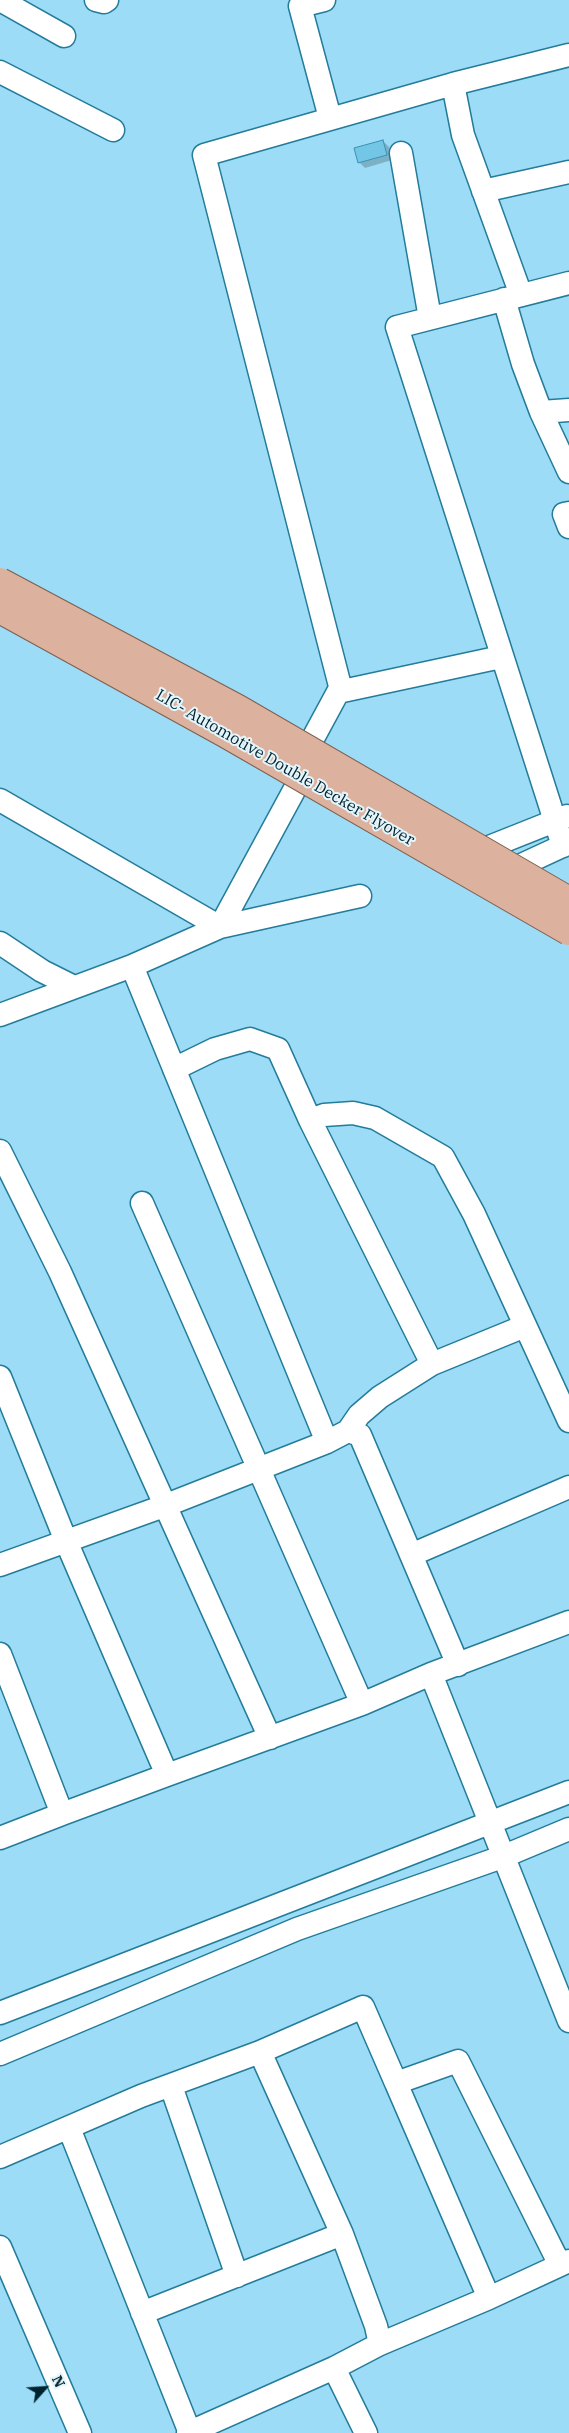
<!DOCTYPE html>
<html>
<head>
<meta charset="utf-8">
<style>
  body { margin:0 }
  #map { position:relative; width:569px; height:2433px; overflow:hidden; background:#9cdcf7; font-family:"IBM Plex Serif",serif }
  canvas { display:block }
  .north { position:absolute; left:20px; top:2363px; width:50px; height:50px; -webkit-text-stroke:4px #e5f5fc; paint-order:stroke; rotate:64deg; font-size:14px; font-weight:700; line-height:20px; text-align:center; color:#00232f }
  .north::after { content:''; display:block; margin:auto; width:18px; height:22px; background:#00232f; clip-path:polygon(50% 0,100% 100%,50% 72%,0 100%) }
</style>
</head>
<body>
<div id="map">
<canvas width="569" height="2433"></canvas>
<div class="north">N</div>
</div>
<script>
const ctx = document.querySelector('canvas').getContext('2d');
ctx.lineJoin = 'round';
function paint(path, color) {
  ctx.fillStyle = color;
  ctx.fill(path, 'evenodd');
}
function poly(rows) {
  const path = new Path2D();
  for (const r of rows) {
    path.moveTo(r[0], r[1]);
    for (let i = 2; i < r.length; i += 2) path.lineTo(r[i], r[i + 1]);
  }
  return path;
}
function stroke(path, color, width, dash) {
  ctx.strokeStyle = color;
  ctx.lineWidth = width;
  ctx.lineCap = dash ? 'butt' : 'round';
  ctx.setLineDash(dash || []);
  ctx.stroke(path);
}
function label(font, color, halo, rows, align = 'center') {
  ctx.font = font + ' "IBM Plex Serif",serif';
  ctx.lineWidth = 4;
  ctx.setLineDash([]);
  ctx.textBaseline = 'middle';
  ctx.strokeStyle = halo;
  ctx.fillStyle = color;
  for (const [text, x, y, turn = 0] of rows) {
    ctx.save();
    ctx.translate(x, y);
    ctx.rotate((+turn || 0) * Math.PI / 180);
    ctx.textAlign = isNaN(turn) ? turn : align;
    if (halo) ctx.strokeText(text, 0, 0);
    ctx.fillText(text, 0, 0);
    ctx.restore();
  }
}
paint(poly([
  [383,141,389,147,392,160,365,168,359,162]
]), '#0003');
const building = poly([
  [383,140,387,155,358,163,354,148,383,140]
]);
paint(building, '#74c6e7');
stroke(building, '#3c90b0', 1);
const minor = poly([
  [0,0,64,36],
  [96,0,104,2,107,0],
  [324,0,300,6,330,118],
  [0,72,113,130],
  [453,84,463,135,521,295],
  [401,153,430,318],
  [483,191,569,172],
  [504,299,523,364,541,412,569,410],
  [541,412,569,472],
  [569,513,564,514,569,527],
  [341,690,204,155,453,84,569,55],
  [0,800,220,927,132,966,0,1015],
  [563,846,397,327,569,283],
  [469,855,567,816],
  [502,874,569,843],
  [220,927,297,785,311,742,338,692,501,657],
  [220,927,360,896],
  [0,943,42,971,74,987],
  [132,966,327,1442],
  [174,1069,215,1049,250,1039,278,1049,310,1120],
  [0,1151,60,1272,270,1738],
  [142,1203,362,1704],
  [432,1364,525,1326],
  [0,1377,66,1541,167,1775,362,1704,431,1674],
  [348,1431,359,1415,380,1397,432,1364,310,1120,324,1115,353,1113,375,1118,443,1157,474,1214,569,1421],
  [411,1555,569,1487],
  [0,1565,164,1506,327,1442,348,1431,360,1435,458,1665],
  [569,1622,431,1674,569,2021],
  [0,1654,62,1814,167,1775],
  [0,1838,62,1814],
  [0,2013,569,1792],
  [0,2054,297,1929,502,1857,569,1829],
  [396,2083,489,2298],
  [171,2086,237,2276],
  [69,2128,190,2433],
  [0,2157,141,2096,260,2052,363,2007,396,2083,458,2061,560,2265],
  [342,2234,376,2326,380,2344],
  [0,2247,80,2433],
  [142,2313,342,2234,260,2052],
  [334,2368,366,2433],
  [188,2433,334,2368,380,2344,489,2298,569,2261]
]);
stroke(minor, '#237c9a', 25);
stroke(minor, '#fff', 22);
stroke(poly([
  [0,587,227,709,378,793,569,909],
  [0,600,222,719,372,802,569,922]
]), '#295464', 4, [9, 9]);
const majorBridge = poly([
  [0,582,238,709,569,901],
  [0,609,225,733,569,931]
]);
stroke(majorBridge, '#7f5e4d', 30, []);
stroke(majorBridge, '#dcb29e', 28);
label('16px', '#00232f', '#e5f5fc', [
  ["LIC- Automotive Double Decker Flyover",285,768,30]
]);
</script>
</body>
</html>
